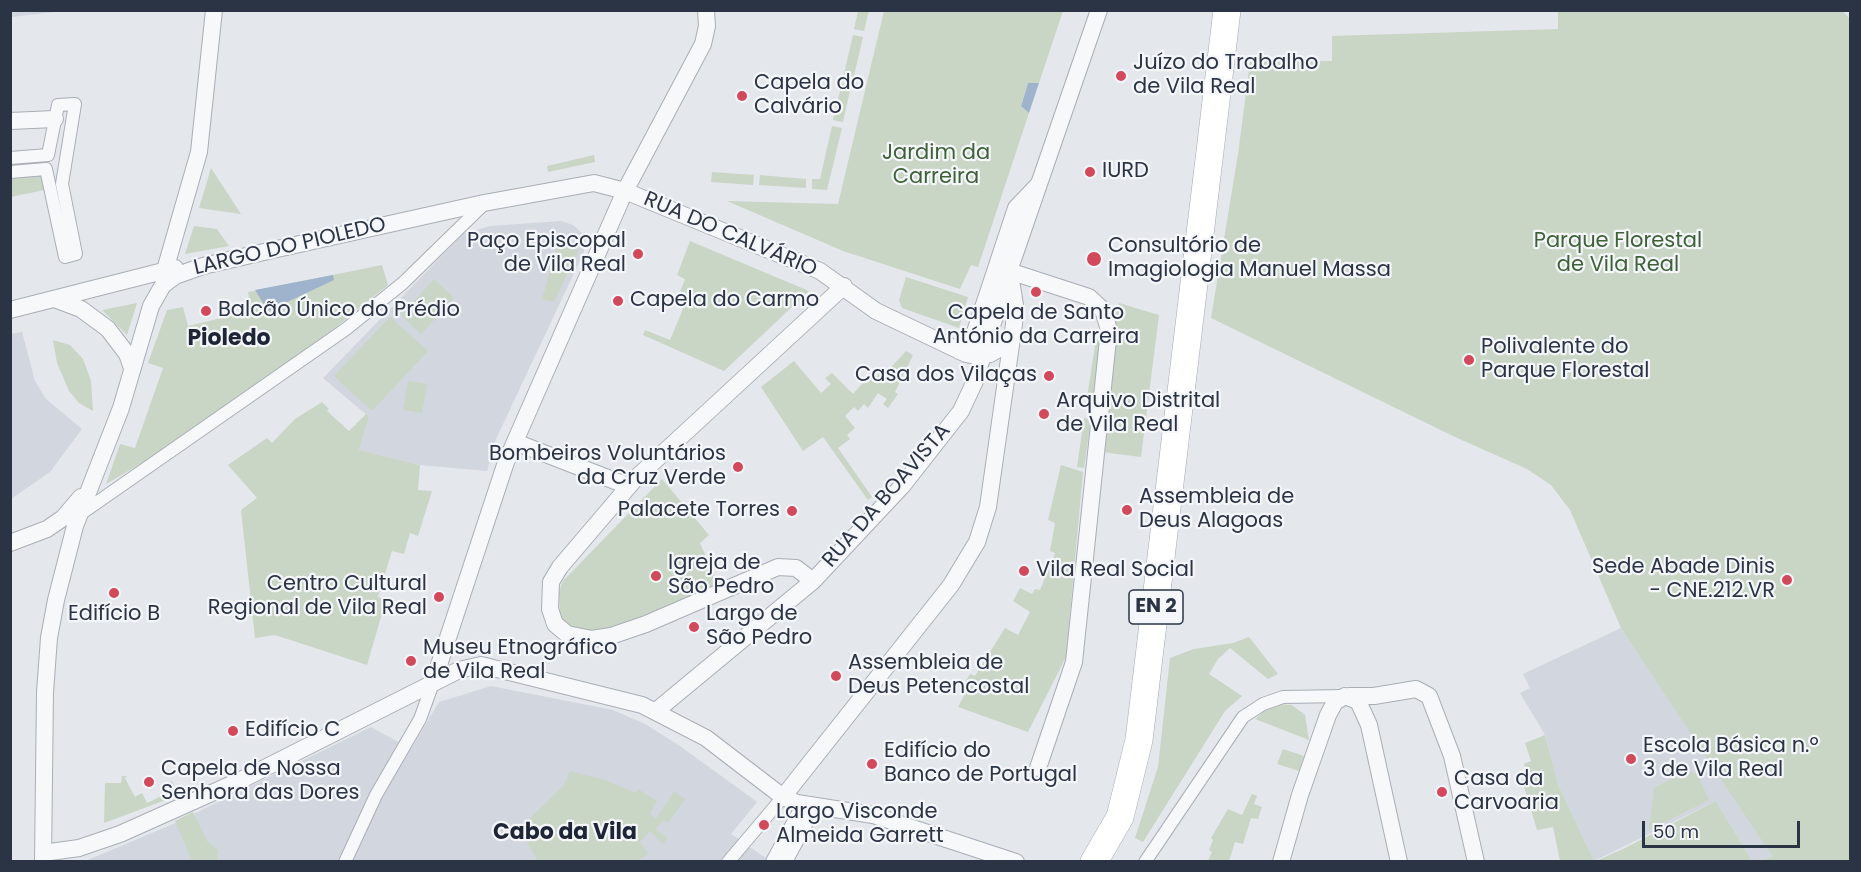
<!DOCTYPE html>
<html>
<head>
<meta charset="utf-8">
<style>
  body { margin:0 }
  #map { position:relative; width:1861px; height:872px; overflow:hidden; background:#e4e7ec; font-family:Poppins,sans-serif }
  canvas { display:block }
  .frame { position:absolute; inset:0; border:12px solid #2b3445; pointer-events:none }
  .scale { position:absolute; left:1642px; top:821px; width:158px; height:27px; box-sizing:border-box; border:3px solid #2b3445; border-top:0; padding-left:8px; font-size:18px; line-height:21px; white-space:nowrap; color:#2b3445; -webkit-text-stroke:4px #f4f6f9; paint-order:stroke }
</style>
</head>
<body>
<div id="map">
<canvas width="1861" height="872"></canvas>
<div class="frame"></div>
<div class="scale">50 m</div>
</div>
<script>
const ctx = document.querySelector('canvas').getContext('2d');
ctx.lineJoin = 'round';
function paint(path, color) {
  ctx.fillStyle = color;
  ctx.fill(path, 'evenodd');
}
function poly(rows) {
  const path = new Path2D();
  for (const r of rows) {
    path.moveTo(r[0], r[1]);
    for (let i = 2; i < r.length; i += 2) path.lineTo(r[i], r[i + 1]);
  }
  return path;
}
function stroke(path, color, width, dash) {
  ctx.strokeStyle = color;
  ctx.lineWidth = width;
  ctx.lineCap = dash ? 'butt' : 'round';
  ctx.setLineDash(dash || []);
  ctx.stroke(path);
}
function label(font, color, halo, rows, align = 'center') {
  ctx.font = font + ' Poppins,sans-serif';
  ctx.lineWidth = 4.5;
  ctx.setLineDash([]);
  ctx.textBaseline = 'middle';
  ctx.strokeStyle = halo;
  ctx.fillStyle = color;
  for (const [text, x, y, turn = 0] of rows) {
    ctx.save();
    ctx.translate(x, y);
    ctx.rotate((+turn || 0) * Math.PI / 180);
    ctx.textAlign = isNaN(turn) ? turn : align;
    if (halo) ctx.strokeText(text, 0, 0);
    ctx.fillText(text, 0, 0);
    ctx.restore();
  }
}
paint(poly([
  [11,10,64,10,64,11,11,17],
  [561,221,573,225,582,233,585,241,584,252,496,439,487,471,420,465,359,450,369,417,323,378,463,234,490,226],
  [22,332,35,381,46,399,82,429,50,472,11,499,11,334],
  [1621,628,1732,793,1772,856,1762,861,1752,861,1716,801,1594,861,1558,784,1545,735,1520,693,1530,688,1523,674],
  [491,686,613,710,645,724,680,746,757,802,731,834,767,859,766,862,83,862,173,824,371,727,411,749,439,702]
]), '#d2d6de');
paint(poly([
  [858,11,869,11,864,31,854,29],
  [884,11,1063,11,1039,83,1028,83,1021,105,1029,113,978,267,971,265,960,289,843,251,727,201,838,204],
  [1558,11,1842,10,1850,19,1850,861,1762,861,1772,856,1621,628,1570,510,1551,485,1527,469,1455,437,1211,318,1238,154,1250,62,1332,61,1332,36,1558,29],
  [853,35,863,37,853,80,843,78],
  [842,83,851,86,843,122,833,120],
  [832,126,842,128,827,190,812,189,812,179,820,179],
  [594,155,595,162,548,172,547,166],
  [211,168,241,214,199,208],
  [46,169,65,257,59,258,44,190,11,197,11,172],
  [712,172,754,175,753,185,711,182],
  [760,175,806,179,806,188,759,185],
  [194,226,217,229,229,246,185,254],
  [690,241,809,291,724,371,643,335,645,330,670,340,683,309,675,305,685,279,677,275],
  [559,242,579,250,554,302,542,299],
  [382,265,388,285,325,336,149,459,106,484,120,444,135,448,163,368,148,363,167,310,183,307,188,326,251,311,248,292],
  [906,277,968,297,959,328,902,308,899,300],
  [434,279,454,298,421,334,401,315],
  [137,303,127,335,102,310],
  [1119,303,1159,315,1141,457,1101,452,1117,327,1113,320],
  [390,317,428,351,372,411,334,376],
  [1096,339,1103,340,1094,399,1087,398],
  [53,340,70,345,83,359,91,381,93,411,79,403,69,391,57,363],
  [906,351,913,355,895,392,898,394,888,408,883,404,887,399,878,393,868,408,864,404,858,411,854,407,845,416,855,428,847,435,850,439,838,448,872,497,868,500,823,437,803,451,761,387,794,361,821,393,831,384,825,378,832,373,853,394,870,375,875,378,880,372,884,375],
  [408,381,427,384,422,413,403,410],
  [322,402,329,409,327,411,349,431,366,414,369,417,359,450,420,465,418,490,432,491,418,536,410,533,404,554,392,551,378,597,386,600,367,665,275,635,255,638,241,510,257,498,228,465,267,438,272,443,295,419],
  [1084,418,1091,419,1084,468,1077,467],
  [1061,465,1083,472,1066,657,1028,732,958,707,968,688,964,684,970,674,975,676,1005,628,1018,635,1030,612,1013,601,1020,588,1032,594,1035,589,1040,590,1055,553,1050,551,1055,523,1048,520],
  [662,479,709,535,700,543,719,586,687,601,612,628,580,633,564,623,560,616,559,592,563,581],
  [1249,637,1278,674,1268,679,1230,648,1218,659,1209,674,1242,696,1225,711,1143,842,1135,838,1158,767,1170,658,1194,649,1233,643],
  [1278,704,1292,705,1305,715,1309,740,1255,719,1268,708],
  [1545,735,1558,784,1594,861,1560,861,1553,827,1537,830,1522,780,1529,777,1524,764,1531,761,1525,743],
  [1283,749,1304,756,1299,771,1277,764],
  [570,771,605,780,636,793,638,789,657,801,650,814,656,819,674,792,685,799,668,823,663,820,656,829,667,838,663,844,650,831,640,842,648,854,636,861,538,861,519,829,564,785],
  [1686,771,1697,774,1709,800,1649,830,1654,788],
  [122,776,127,776,125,778,135,797,142,793,147,803,170,792,167,784,172,781,179,795,104,823,105,783,121,783],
  [1252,794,1257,796,1254,804,1262,807,1258,819,1251,818,1243,844,1235,842,1229,861,1208,861,1212,852,1209,850,1213,840,1211,838,1228,809,1242,815],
  [1716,801,1752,861,1596,861,1625,848],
  [193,812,207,841,218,850,217,861,192,861,175,821]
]), '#c9d6c5');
paint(poly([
  [1028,83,1039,83,1029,113,1021,106],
  [333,275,334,280,268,311,255,290]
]), '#9fb4cc');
const pedestrian = poly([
  [10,158,48,155,58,105,75,104,62,184,76,254,65,257,46,169,10,172],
  [79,515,346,329,403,283,484,204],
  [345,862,376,795,420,719,433,683],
  [728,862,783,797],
  [786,862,815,808],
  [1145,862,1243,717,1263,704,1283,697,1345,696]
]);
const minor = poly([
  [10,121,55,119],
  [165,270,199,152,214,10],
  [1009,271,1089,297,1103,310,1109,330,1074,662,1038,768],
  [57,300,81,309,108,329,127,354,132,368],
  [10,310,175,268],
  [959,351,965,351,970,347,1016,208,1038,185],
  [515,442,628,486],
  [10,543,47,529,63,518,81,497],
  [813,581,796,568,778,567,646,624,611,636,592,639,567,634,555,624,550,609,551,582,560,567,635,479,844,286],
  [433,683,506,462,625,191,703,44,707,26,706,10],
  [1349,696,1374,696,1416,689,1429,696,1452,756,1476,862],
  [656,711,813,581,903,485,961,411,975,381,1009,271,1099,10],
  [783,797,951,585,977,542,988,507,1014,324,1015,305,1010,274],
  [43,853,79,848,120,834,243,779,459,670,481,665,642,705,706,738,783,797,797,803,873,815,1016,862],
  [43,862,45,692,49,638,56,600,75,526,121,408,151,306,163,285,175,276,203,266,277,249,484,203,594,183,625,191,820,271,876,311,966,354,976,356,990,354,1002,347,1013,336],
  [774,862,804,806],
  [1281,862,1300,795,1328,715,1335,702,1345,696,1358,701,1369,725,1399,862]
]);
const primary = poly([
  [1094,862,1120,817,1139,740,1227,10]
]);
stroke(pedestrian, '#a9aeb7', 14);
stroke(minor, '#a9aeb7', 18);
stroke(primary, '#a3abb8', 28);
stroke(pedestrian, '#f7f8fa', 12);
stroke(minor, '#f7f8fa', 16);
stroke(primary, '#fff', 27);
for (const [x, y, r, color] of [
  [1121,76,6,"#d1495b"],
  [742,96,6,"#d1495b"],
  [1090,172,6,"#d1495b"],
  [638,254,6,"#d1495b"],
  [1094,259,8,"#d1495b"],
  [1036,292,6,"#d1495b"],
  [618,301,6,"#d1495b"],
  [206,311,6,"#d1495b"],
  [1469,360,6,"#d1495b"],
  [1049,376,6,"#d1495b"],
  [1044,414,6,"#d1495b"],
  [738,467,6,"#d1495b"],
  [1127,510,6,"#d1495b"],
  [792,511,6,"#d1495b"],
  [1024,571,6,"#d1495b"],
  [656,576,6,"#d1495b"],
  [1787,580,6,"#d1495b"],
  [114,593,6,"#d1495b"],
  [439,597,6,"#d1495b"],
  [694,627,6,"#d1495b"],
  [411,661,6,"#d1495b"],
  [836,676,6,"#d1495b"],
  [233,731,6,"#d1495b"],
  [1631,759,6,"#d1495b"],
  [872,764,6,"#d1495b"],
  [149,782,6,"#d1495b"],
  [1442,792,6,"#d1495b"],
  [764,825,6,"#d1495b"]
]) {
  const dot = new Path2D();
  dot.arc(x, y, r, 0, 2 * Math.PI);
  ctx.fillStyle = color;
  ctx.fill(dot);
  stroke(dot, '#f4f6f9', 2);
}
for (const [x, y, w] of [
  [1156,607,54]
]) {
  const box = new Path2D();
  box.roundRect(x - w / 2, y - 17, w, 34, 4.5);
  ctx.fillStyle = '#f4f6f9';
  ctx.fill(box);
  stroke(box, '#2b3445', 1.5);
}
label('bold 20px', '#2b3445', null, [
  ["EN 2",1156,607]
]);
label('21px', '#2b3445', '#f4f6f9', [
  ["Juízo do Trabalho",1133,64],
  ["de Vila Real",1133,88],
  ["Capela do",754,84],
  ["Calvário",754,108],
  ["IURD",1102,172],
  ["Paço Episcopal",626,242,"right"],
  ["de Vila Real",626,266,"right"],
  ["Consultório de",1108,247],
  ["Imagiologia Manuel Massa",1108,271],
  ["Capela do Carmo",630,301],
  ["Balcão Único do Prédio",218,311],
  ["Capela de Santo",1036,314,"center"],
  ["António da Carreira",1036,338,"center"],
  ["Polivalente do",1481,348],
  ["Parque Florestal",1481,372],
  ["Casa dos Vilaças",1037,376,"right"],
  ["Arquivo Distrital",1056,402],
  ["de Vila Real",1056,426],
  ["Bombeiros Voluntários",726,455,"right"],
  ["da Cruz Verde",726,479,"right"],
  ["Assembleia de",1139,498],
  ["Deus Alagoas",1139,522],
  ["Palacete Torres",780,511,"right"],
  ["Igreja de",668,564],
  ["São Pedro",668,588],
  ["Sede Abade Dinis",1775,568,"right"],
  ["- CNE.212.VR",1775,592,"right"],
  ["Vila Real Social",1036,571],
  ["Centro Cultural",427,585,"right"],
  ["Regional de Vila Real",427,609,"right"],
  ["Edifício B",114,615,"center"],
  ["Largo de",706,615],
  ["São Pedro",706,639],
  ["Museu Etnográfico",423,649],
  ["de Vila Real",423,673],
  ["Assembleia de",848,664],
  ["Deus Petencostal",848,688],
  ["Edifício C",245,731],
  ["Escola Básica n.º",1643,747],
  ["3 de Vila Real",1643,771],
  ["Edifício do",884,752],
  ["Banco de Portugal",884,776],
  ["Capela de Nossa",161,770],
  ["Senhora das Dores",161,794],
  ["Casa da",1454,780],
  ["Carvoaria",1454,804],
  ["Largo Visconde",776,813],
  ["Almeida Garrett",776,837]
], 'left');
label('21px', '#3f6138', '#f4f6f9', [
  ["Jardim da",936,154],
  ["Carreira",936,178],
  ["Parque Florestal",1618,242],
  ["de Vila Real",1618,266]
]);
label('21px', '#2b3445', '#f4f6f9', [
  ["RUA DO CALVÁRIO",730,235,23],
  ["LARGO DO PIOLEDO",290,247,-13],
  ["RUA DA BOAVISTA",887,496,-49]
]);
label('bold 22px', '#1d2536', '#f4f6f9', [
  ["Pioledo",229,339],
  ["Cabo da Vila",565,833]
]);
</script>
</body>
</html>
